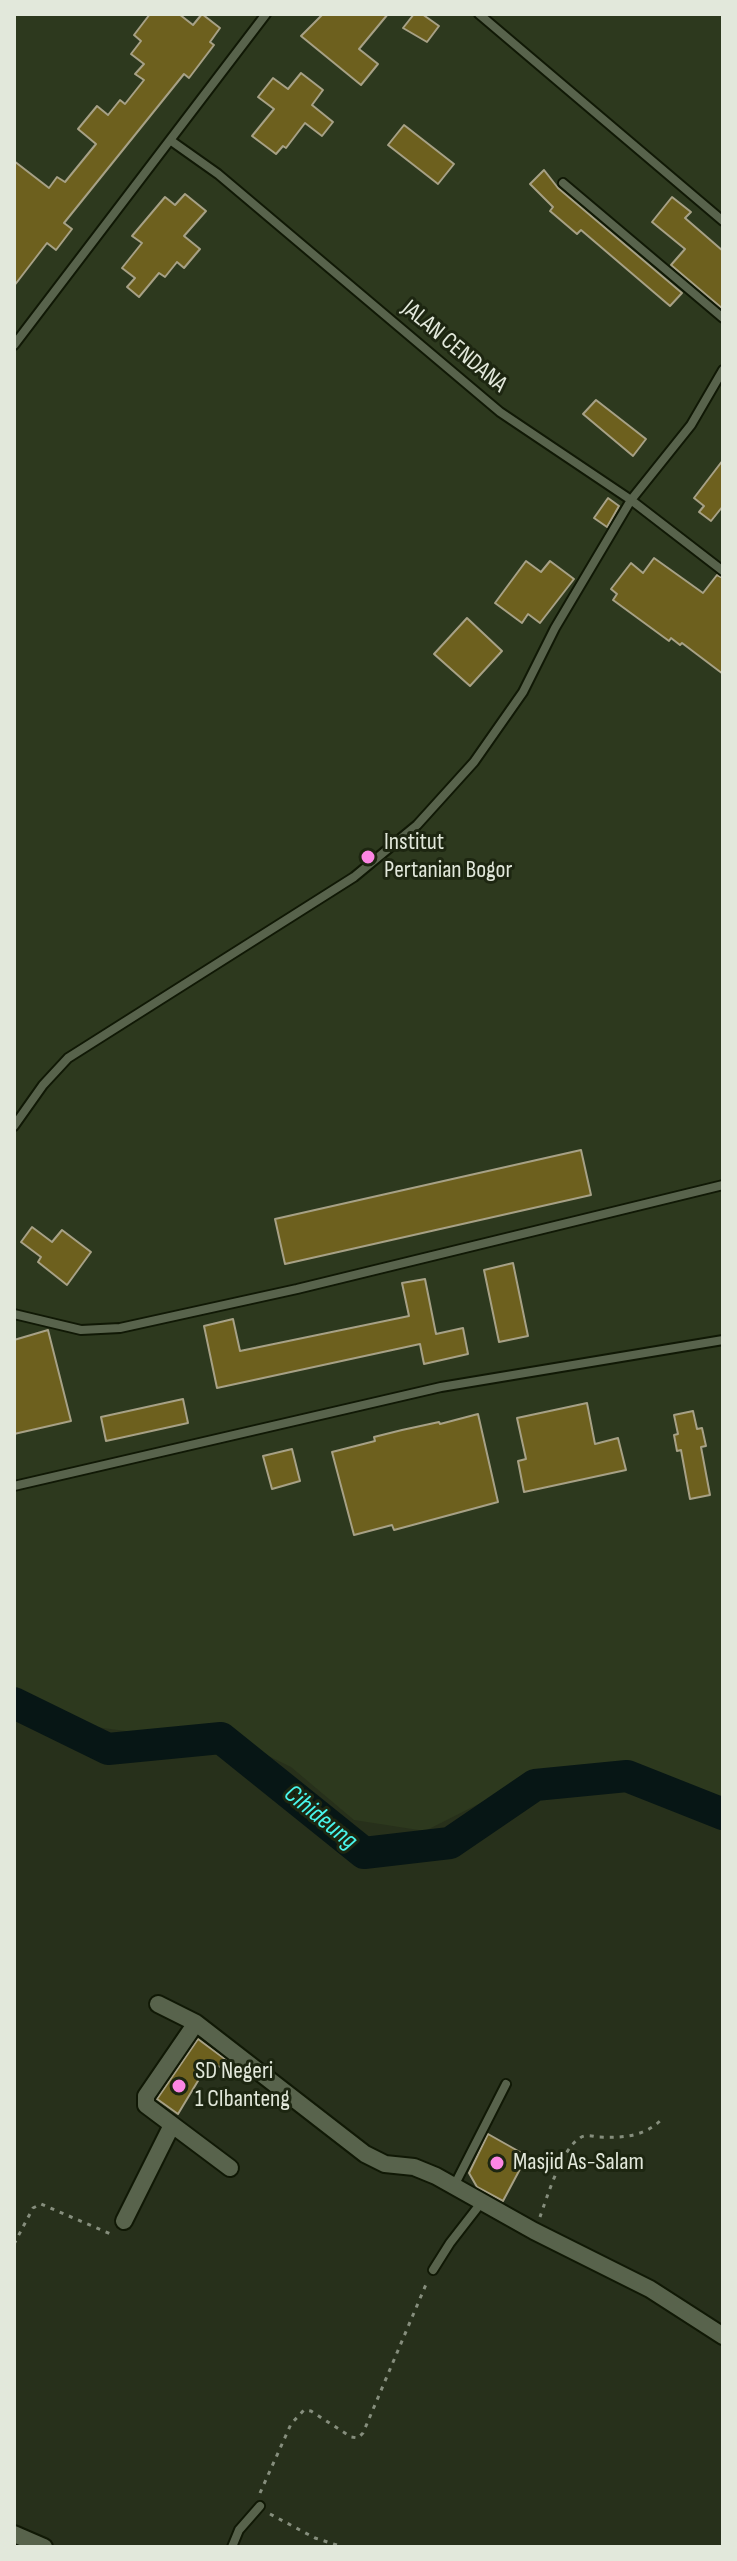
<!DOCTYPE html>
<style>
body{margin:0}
#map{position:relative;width:737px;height:2561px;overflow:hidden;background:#27301b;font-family:"Sofia Sans Condensed",sans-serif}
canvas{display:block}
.frame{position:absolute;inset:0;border:16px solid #e2e8db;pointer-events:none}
</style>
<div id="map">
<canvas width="737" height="2561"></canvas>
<div class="frame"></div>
</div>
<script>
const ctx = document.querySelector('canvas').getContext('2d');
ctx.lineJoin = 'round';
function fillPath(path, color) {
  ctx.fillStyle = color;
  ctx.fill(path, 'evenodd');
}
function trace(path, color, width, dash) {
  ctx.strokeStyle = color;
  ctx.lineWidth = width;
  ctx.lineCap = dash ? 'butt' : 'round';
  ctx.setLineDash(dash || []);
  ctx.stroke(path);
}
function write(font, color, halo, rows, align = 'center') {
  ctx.font = font + ' "Sofia Sans Condensed",sans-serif';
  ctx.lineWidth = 6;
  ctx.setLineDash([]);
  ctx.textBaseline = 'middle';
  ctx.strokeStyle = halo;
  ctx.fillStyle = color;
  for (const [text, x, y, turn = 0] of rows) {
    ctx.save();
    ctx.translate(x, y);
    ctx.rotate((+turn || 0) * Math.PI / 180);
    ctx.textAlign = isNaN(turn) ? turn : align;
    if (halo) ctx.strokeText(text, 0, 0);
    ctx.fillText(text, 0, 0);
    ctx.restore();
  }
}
fillPath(new Path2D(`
 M 14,14 L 723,14 L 723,1800 L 605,1782 L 522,1782 L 425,1831 L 354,1820 L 291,1767 L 230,1737 L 156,1735 L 88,1726 L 14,1700 Z`), '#2d391e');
trace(new Path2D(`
 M 14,1703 L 108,1749 L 221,1738 L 364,1853 L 450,1843 L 535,1785 L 627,1776 L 723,1814`), '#071615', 32);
const building = new Path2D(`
 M 150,14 L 179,14 L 193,25 L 202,14 L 220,28 L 210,42 L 214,45 L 189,78 L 184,74 L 64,223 L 72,229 L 56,250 L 47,243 L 14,286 L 14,161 L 49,188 L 57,177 L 65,182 L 96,144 L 78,129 L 97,106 L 108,115 L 120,100 L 125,104 L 144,80 L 135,74 L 144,64 L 131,54 L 141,41 L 134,35 Z
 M 323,14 L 388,14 L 359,49 L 378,64 L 361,85 L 301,36 Z
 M 414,14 L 422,14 L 439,26 L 427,42 L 403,28 Z
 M 301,73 L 323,90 L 312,105 L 333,122 L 322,136 L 305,123 L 286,148 L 283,146 L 276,154 L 252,136 L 274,109 L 258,97 L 273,78 L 288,89 Z
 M 404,125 L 454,164 L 438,184 L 388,145 Z
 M 544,170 L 558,188 L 682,293 L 670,306 L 581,230 L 577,234 L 550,211 L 553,207 L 530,184 Z
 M 185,194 L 206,211 L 184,236 L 200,249 L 184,268 L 177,262 L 165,277 L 159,273 L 139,297 L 127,287 L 135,278 L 122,268 L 142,243 L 132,236 L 165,197 L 175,205 Z
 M 672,197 L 691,212 L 685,218 L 723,251 L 723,309 L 671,265 L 685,249 L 652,222 Z
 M 596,400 L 646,439 L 633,456 L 583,414 Z
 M 723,460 L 723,506 L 711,521 L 699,512 L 704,506 L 694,498 Z
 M 608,498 L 619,506 L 607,527 L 594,518 Z
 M 654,558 L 703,593 L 717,575 L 723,578 L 723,674 L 682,643 L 680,645 L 671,638 L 669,641 L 613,600 L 617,594 L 611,589 L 631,563 L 643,573 Z
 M 526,561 L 541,572 L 550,561 L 574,579 L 540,623 L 528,614 L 522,623 L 495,603 Z
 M 467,618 L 502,651 L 470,686 L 434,654 Z
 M 581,1150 L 591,1195 L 285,1264 L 275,1219 Z
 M 32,1227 L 52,1242 L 62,1230 L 91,1252 L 67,1285 L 38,1262 L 41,1257 L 21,1242 Z
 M 513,1263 L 528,1336 L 499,1342 L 484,1270 Z
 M 425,1279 L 436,1334 L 463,1328 L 468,1354 L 424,1364 L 420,1344 L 217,1388 L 204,1326 L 233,1319 L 240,1351 L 409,1316 L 402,1283 Z
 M 48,1330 L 71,1421 L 14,1434 L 14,1340 Z
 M 183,1399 L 188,1423 L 106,1441 L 101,1417 Z
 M 587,1403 L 595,1444 L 618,1438 L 626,1470 L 524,1492 L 518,1461 L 526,1459 L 517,1418 Z
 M 693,1411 L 697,1429 L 702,1428 L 706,1446 L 701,1447 L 710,1495 L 690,1499 L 681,1450 L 677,1451 L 674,1435 L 678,1434 L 674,1415 Z
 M 478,1414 L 498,1502 L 394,1530 L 392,1525 L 354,1535 L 332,1452 L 375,1441 L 374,1437 L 402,1430 L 439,1422 L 440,1424 Z
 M 292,1449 L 300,1481 L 272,1489 L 263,1456 Z
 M 198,2039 L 233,2065 L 228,2072 L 210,2061 L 178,2114 L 157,2099 Z
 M 488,2134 L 527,2156 L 503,2201 L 477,2187 L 469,2173 Z`);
fillPath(building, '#6d601e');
trace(building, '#a7a186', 2);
const service = new Path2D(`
 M 479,14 L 723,221
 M 170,140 L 218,174 L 500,412 L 631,500 L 723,571
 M 563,183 L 723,318
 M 14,345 L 266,14
 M 14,1126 L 43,1085 L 68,1058 L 354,877 L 417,825 L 474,762 L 523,692 L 555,628 L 631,500 L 691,425 L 723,370
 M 14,1314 L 81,1330 L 120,1328 L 297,1289 L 723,1185
 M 14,1486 L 441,1387 L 723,1340
 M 454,2186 L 506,2084
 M 433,2270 L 450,2243 L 481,2203
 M 232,2547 L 239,2530 L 260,2506`);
const minor = new Path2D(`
 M 158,2004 L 196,2023 L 365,2154 L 385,2164 L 414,2167 L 436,2176 L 534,2231 L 650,2289 L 723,2336
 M 196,2023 L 146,2096 L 146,2105 L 230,2168
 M 124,2221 L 171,2127
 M 14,2534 L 44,2547`);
trace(service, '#101805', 12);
trace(minor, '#101805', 20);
trace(new Path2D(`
 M 540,2217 C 547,2197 562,2148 580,2138 C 585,2134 592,2136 598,2137 C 623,2138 645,2137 663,2118
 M 14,2244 L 33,2208 L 41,2204 L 113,2235
 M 260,2493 L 291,2424 L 304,2410 L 311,2411 L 351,2437 L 358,2438 L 363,2433 L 427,2282
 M 270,2514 L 315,2538 L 343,2547`), '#868e7d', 3, [4, 6]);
trace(service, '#58634c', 8);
trace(minor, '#58634c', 16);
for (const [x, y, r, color] of [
 [368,857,8,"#fc86e4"],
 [179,2086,8,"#fc86e4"],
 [497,2163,8,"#fc86e4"]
]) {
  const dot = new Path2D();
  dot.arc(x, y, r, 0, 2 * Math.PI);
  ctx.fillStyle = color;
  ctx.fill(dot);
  trace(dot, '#1d2611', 3);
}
write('24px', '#e2e8db', '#1d2611', [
 ["JALAN CENDANA",454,347,40]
]);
write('24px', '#e2e8db', '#1d2611', [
 ["Institut",384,843],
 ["Pertanian Bogor",384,871],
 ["SD Negeri",195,2072],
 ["1 CIbanteng",195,2100],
 ["Masjid As-Salam",513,2163]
], 'left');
write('italic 26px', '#48f5eb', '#1d2611', [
 ["Cihideung",320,1818,39]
]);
</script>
